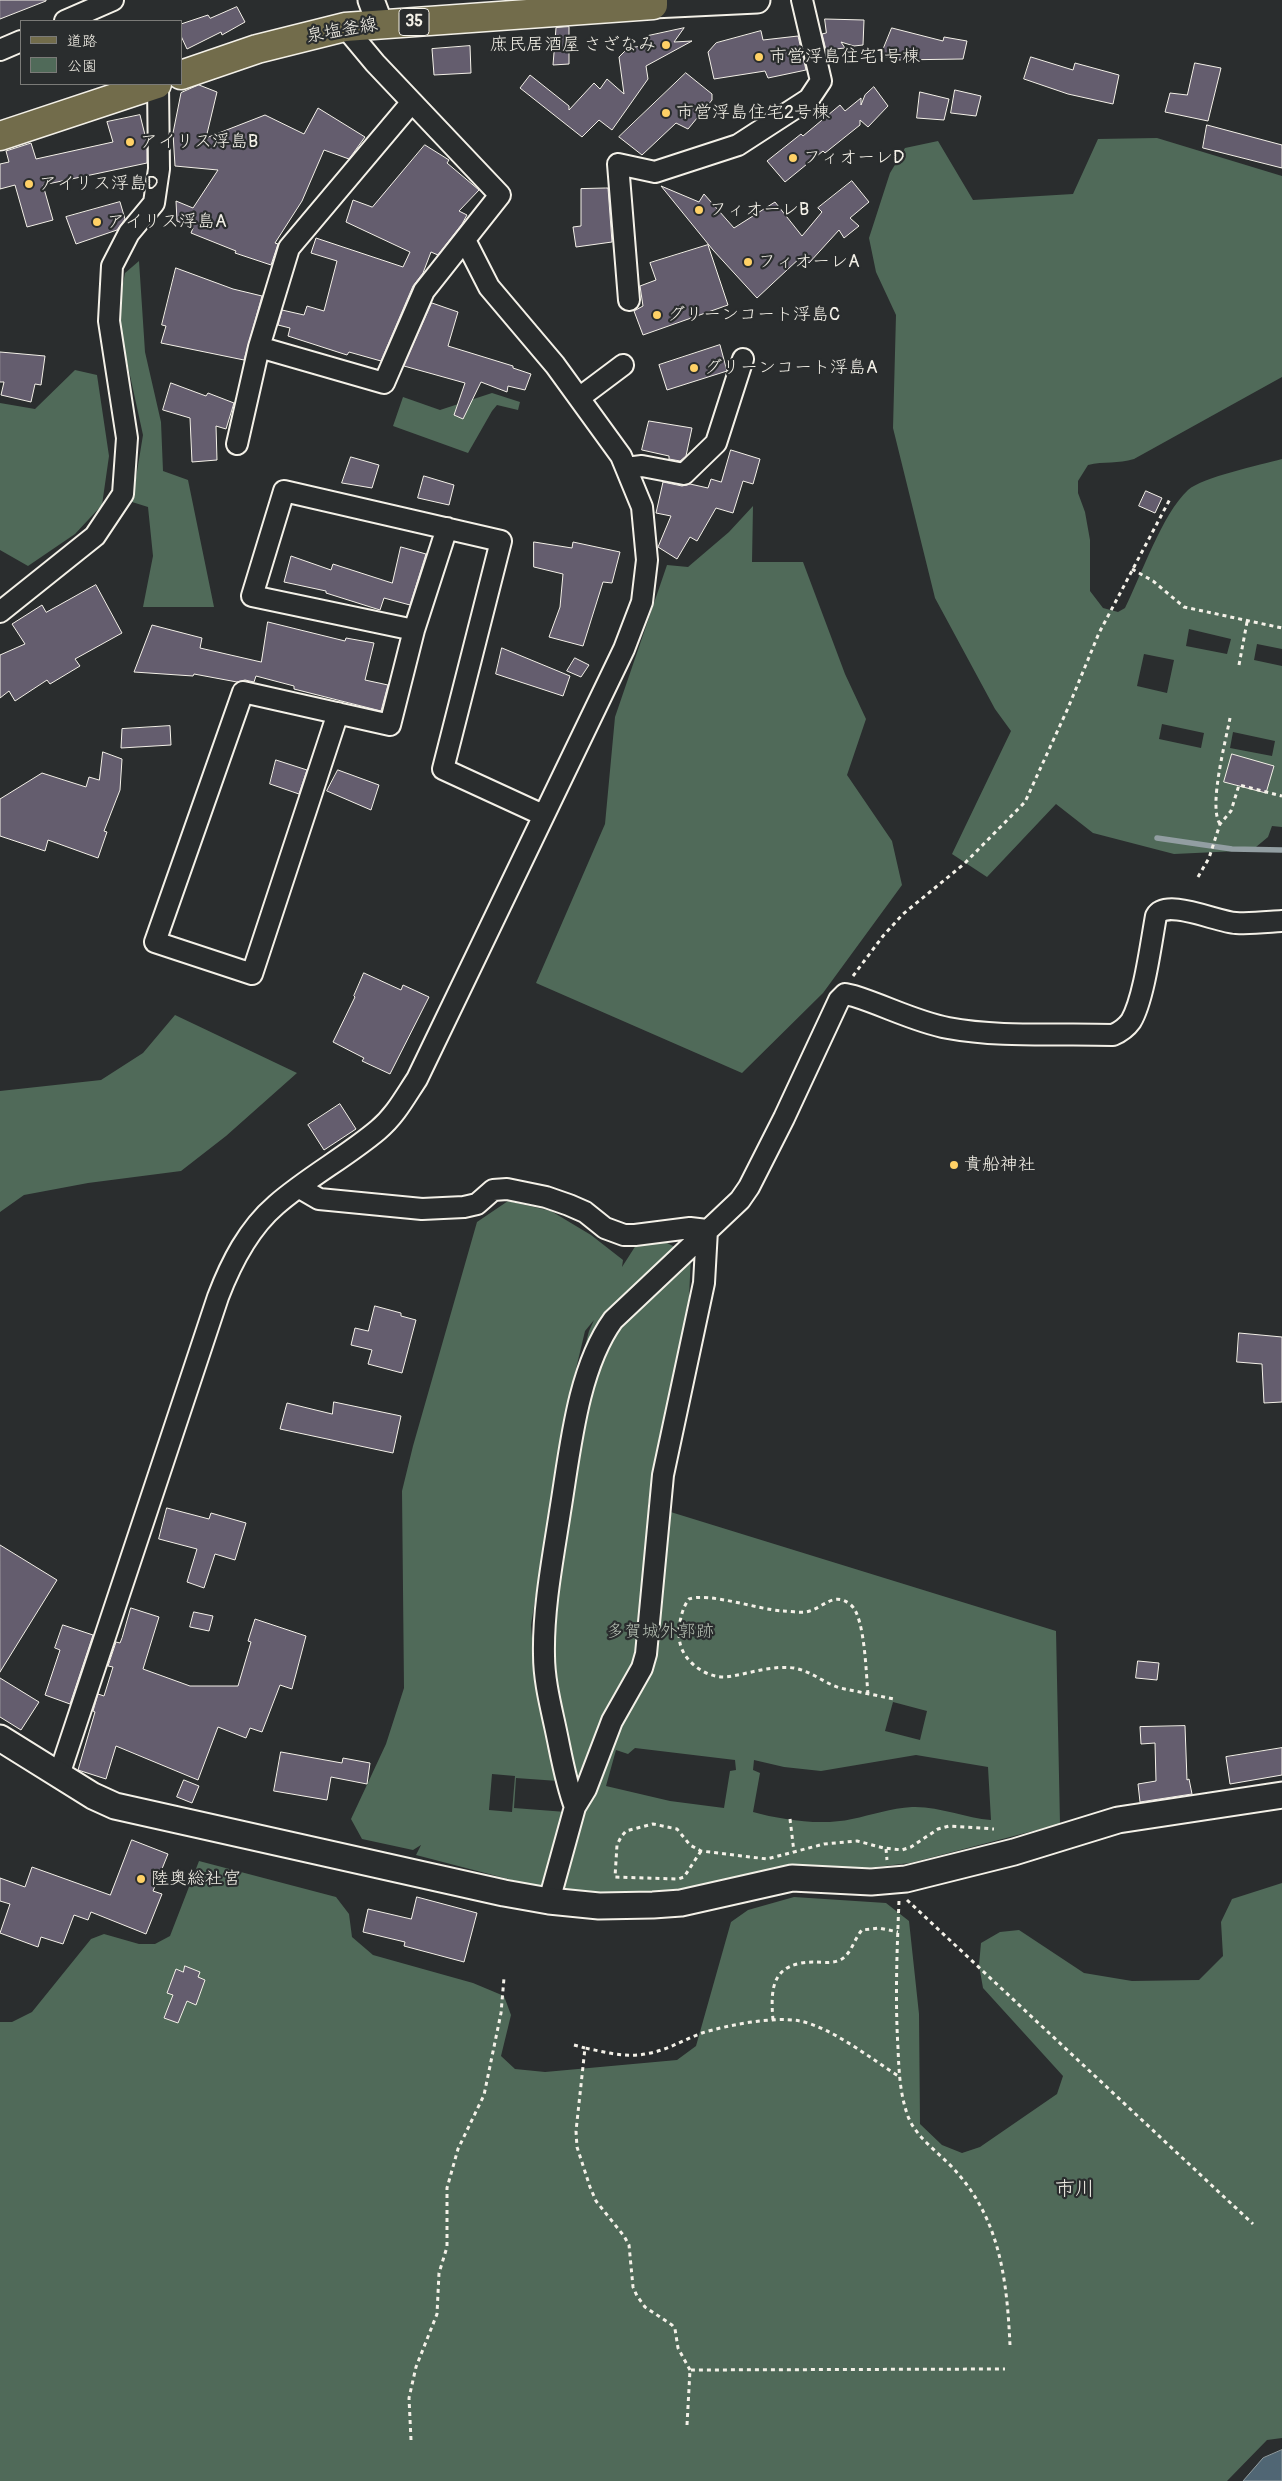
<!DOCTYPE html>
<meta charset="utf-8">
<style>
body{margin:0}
#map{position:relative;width:1282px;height:2481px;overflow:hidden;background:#2a2d2e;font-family:Pangolin,"Klee One",sans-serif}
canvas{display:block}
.legend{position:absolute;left:20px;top:20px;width:162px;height:65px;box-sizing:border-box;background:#2a2d2e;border:1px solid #7b7b78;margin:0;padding:6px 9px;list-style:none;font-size:15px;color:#f4f1e8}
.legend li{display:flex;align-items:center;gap:10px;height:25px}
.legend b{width:25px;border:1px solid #7b7b78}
</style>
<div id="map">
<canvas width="1282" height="2481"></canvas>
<ul class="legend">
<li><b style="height:6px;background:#726c4b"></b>道路</li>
<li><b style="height:14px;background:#506a59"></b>公園</li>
</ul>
</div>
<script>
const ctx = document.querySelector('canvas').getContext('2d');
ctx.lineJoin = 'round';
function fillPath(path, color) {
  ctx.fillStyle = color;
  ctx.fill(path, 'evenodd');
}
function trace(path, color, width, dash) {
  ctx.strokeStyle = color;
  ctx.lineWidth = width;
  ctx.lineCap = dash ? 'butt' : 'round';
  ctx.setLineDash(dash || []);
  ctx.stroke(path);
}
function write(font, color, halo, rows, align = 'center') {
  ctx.font = font + ' Pangolin,"Klee One",sans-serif';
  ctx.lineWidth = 4.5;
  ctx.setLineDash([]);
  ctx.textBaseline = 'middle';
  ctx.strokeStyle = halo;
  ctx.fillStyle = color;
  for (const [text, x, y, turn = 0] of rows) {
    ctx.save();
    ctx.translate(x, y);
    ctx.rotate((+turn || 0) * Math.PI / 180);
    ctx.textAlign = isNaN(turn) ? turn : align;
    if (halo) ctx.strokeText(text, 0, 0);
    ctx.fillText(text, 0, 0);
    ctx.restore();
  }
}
fillPath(new Path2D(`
 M 1157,138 L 1282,176 L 1282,377 L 1134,459 C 1118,464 1104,461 1088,465 L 1078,481 L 1078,493 L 1085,512 L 1090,540 L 1090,591 L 1103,608 L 1118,612 L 1125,608 C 1141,576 1162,514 1188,490 C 1203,477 1260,465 1282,459 L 1282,649 L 1257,644 L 1254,660 L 1282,666 L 1282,827 L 1272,826 L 1268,837 L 1256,847 L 1238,851 L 1174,854 L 1093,833 L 1056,804 L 987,877 L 952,854 L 1011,731 L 995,709 L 935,598 L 893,428 L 896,315 L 876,272 L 869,238 L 890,173 L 905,148 L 938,141 L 973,200 L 1073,194 L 1098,139 ZM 1189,629 L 1231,639 L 1227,654 L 1186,646 ZM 1144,654 L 1174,660 L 1167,693 L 1137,686 ZM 1162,724 L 1204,733 L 1201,748 L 1159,739 ZM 1233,732 L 1275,741 L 1272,756 L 1230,748 Z
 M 139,261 L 145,352 L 161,422 L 163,471 L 188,480 L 214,607 L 143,607 L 153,556 L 148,507 L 132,502 L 143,435 L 117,316 L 125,273 Z
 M 75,370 L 97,375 L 109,456 L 102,505 L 75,534 L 28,566 L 0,550 L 0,403 L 35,409 Z
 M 492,393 L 520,402 L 518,410 L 497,405 L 492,411 L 468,453 L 393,426 L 403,397 L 440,410 Z
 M 753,506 L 752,562 L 803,562 L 845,674 L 866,719 L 847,775 L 892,841 L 902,885 L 823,993 L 742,1073 L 536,983 L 605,824 L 615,717 L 667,565 L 688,567 L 729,532 Z
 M 175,1015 L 297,1073 L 226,1136 L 181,1171 L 88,1183 L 24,1195 L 0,1212 L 0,1091 L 101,1080 L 143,1053 Z
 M 508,1201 L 551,1211 L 591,1235 L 623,1260 L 622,1267 L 638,1242 L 665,1242 L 691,1255 L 689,1298 L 648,1505 L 1056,1631 L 1060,1824 L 910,1863 L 867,1868 L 793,1865 L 696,1888 L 653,1894 L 558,1892 L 416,1855 L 421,1845 L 413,1850 L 362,1839 L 351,1819 L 386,1744 L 404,1688 L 402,1491 L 413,1446 L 477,1222 ZM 594,1320 L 589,1331 L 564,1428 L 537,1630 L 532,1638 L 531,1625 L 565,1415 L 585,1331 ZM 893,1702 L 927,1711 L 920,1740 L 885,1731 ZM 635,1748 L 735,1760 L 736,1770 L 730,1771 L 724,1808 L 670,1801 L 606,1786 L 616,1750 L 628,1754 ZM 916,1755 L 988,1767 L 991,1820 C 965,1818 939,1806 912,1807 C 891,1808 872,1815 852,1819 C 822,1826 782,1820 753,1812 L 760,1773 L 753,1770 L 754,1760 L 784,1767 L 821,1771 ZM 492,1774 L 515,1776 L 512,1812 L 489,1810 ZM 516,1778 L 558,1781 L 566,1812 L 514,1808 Z
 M 199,1861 L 336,1897 L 349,1914 L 352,1937 L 373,1955 L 473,1983 L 504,1996 L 511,2015 L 501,2056 L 515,2069 L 545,2072 L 677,2060 L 696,2046 L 731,1922 L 748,1910 L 794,1897 L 886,1903 L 909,1921 L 919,2014 L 920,2124 L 942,2145 L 962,2153 L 980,2147 L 1057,2094 L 1063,2076 L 983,1988 L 979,1965 L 981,1943 L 1000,1932 L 1019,1930 L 1084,1973 L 1132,1981 L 1199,1980 L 1223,1956 L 1221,1922 L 1232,1899 L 1282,1883 L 1282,2438 L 1267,2440 L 1227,2481 L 0,2481 L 0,2022 L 12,2022 L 32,2012 L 91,1939 L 104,1934 L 139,1944 L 155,1944 L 170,1936 Z`), '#506a59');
const water = new Path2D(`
 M 1282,2450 L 1282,2481 L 1243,2481 L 1263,2458 Z`);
fillPath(water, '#506674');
trace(water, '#929ea2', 1);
trace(new Path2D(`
 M 1157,838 L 1232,849 L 1282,850`), '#929ea2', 5.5);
const building = new Path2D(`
 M 0,0 L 46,0 L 46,1 L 0,19 Z
 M 237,7 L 245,22 L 222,35 L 221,32 L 187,49 L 181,36 L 181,24 L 208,15 L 210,18 Z
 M 825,19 L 864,20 L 863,45 L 854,46 L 841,42 L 845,48 L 826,50 L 822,34 L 826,33 Z
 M 569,27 L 569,64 L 553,65 L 556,28 Z
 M 684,28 L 674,42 L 692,41 L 646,66 L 648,79 L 612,130 L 599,120 L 582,137 L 520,88 L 530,75 L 569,106 L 569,110 L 594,83 L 600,89 L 607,79 L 624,94 L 619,57 L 628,48 L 650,45 L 648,36 Z
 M 892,28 L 943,41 L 944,37 L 967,41 L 963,59 L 895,60 L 881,55 Z
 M 761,31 L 763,40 L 798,36 L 806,70 L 768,78 L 765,71 L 714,79 L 708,52 L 716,43 Z
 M 470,46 L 471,73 L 434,75 L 432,49 Z
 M 1031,57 L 1073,70 L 1075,63 L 1119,75 L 1113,104 L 1068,94 L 1024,79 Z
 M 1195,63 L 1221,68 L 1208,121 L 1165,112 L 1170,93 L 1187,95 Z
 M 686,73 L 712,94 L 712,100 L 688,129 L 676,123 L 642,155 L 619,137 Z
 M 199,85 L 217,92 L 206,138 L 265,115 L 304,134 L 318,108 L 365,137 L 349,159 L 324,150 L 302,201 L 275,243 L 278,244 L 271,265 L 235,253 L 236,251 L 191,233 L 193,228 L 177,221 L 176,201 L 193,208 L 218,170 L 175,166 L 173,133 L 181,93 Z
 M 874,87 L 888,106 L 868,127 L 860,120 L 860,125 L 825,153 L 823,151 L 785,182 L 767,161 L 801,134 L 803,136 L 840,105 L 845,111 L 861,98 L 861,105 L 865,95 Z
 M 955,90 L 981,96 L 976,116 L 951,113 Z
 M 920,92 L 949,99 L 944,120 L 917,118 Z
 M 140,115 L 147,143 L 147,163 L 43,185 L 53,220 L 27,227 L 15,185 L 0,189 L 0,164 L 9,162 L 6,151 L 31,143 L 36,159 L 113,142 L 107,122 Z
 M 1207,125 L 1282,145 L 1282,168 L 1203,148 Z
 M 425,145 L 449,160 L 447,163 L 479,190 L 459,211 L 467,215 L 462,224 L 438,255 L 431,252 L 423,273 L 413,286 L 381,361 L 349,352 L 347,355 L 288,336 L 290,328 L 278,325 L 282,310 L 304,315 L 307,306 L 324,311 L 337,261 L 311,253 L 316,238 L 403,267 L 410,252 L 346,222 L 353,200 L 372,207 Z
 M 852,181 L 869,202 L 850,218 L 859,226 L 844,238 L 839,230 L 809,263 L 802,256 L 757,298 L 713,250 L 661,186 L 699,202 L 704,194 L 734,228 L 775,202 L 802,236 L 822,212 L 818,208 Z
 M 606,188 L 608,188 L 612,242 L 576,247 L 573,227 L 581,226 L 581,189 Z
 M 120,202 L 125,219 L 117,230 L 76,244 L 66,217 Z
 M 708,245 L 728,305 L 643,335 L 634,311 L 643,306 L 640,286 L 656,280 L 650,263 Z
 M 176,268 L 233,289 L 262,296 L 244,360 L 161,343 L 166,326 L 162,325 Z
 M 432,303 L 458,312 L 448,346 L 513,366 L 513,368 L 531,374 L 525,390 L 508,386 L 507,392 L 481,382 L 463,419 L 454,415 L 465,383 L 404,366 Z
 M 720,345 L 727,371 L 667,390 L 659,365 Z
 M 0,352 L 45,356 L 41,385 L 35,384 L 31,402 L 1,395 L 4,382 L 0,382 Z
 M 171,383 L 206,396 L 208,393 L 234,403 L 226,429 L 216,426 L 217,460 L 192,462 L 190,418 L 163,410 Z
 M 649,421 L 692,428 L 686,456 L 680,461 L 669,459 L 669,456 L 642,450 Z
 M 731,450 L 760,459 L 753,484 L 743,481 L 733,513 L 716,508 L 697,541 L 690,537 L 677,559 L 658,547 L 671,516 L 656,513 L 663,482 L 682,486 L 690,484 L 708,488 L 711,479 L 721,482 Z
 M 351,457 L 379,465 L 372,488 L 342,483 Z
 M 424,476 L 454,485 L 449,505 L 418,498 Z
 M 1146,491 L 1162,498 L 1155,513 L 1139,506 Z
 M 534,542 L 572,548 L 573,542 L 620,552 L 612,583 L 603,582 L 583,646 L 549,637 L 560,607 L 563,574 L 534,567 Z
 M 401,547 L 426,554 L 410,605 L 384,598 L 380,610 L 326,593 L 326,591 L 284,582 L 291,556 L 331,570 L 333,564 L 392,583 Z
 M 96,585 L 122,633 L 75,659 L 80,666 L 50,684 L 47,680 L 15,701 L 9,691 L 0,698 L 0,655 L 25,644 L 12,624 L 42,605 L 46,612 Z
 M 268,622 L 345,641 L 346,638 L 374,643 L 365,680 L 388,685 L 381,711 L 294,689 L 294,686 L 256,676 L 254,682 L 245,680 L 237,682 L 194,674 L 193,676 L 134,672 L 152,625 L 202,638 L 200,648 L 261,662 Z
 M 502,648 L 570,676 L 563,696 L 496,674 Z
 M 575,658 L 589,665 L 581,677 L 567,671 Z
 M 170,726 L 171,745 L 121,748 L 122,729 Z
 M 103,752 L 122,759 L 120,790 L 104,831 L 107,832 L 98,858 L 48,840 L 45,851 L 0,836 L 0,799 L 42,773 L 86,787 L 89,777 L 99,780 Z
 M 1232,754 L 1274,766 L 1266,793 L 1224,782 Z
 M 276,760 L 307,770 L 299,794 L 270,784 Z
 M 338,770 L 379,785 L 371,810 L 327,791 Z
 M 364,973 L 401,990 L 403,985 L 429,997 L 390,1074 L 362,1061 L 364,1058 L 333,1042 L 355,997 L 354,996 Z
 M 340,1104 L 356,1129 L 324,1150 L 308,1125 Z
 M 375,1306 L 401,1313 L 401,1316 L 416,1320 L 402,1373 L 368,1364 L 372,1350 L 351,1345 L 355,1328 L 368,1331 Z
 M 1239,1333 L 1282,1337 L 1282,1402 L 1264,1403 L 1262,1364 L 1237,1362 Z
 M 334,1402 L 401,1416 L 393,1453 L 280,1429 L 287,1403 L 332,1414 Z
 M 167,1508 L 209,1519 L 211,1513 L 246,1523 L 235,1560 L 215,1554 L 204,1588 L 187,1582 L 197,1549 L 159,1539 Z
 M 0,1545 L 57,1580 L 0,1672 Z
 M 131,1608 L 159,1617 L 143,1669 L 190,1686 L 238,1686 L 251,1642 L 248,1641 L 255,1619 L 306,1636 L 292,1689 L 280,1685 L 262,1732 L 250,1728 L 246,1738 L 218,1727 L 198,1780 L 116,1746 L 106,1779 L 78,1770 L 95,1712 L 93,1711 L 98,1694 L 104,1696 L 113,1667 L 108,1666 L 116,1642 L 120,1643 L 122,1638 Z
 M 194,1612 L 213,1616 L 209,1631 L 190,1627 Z
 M 63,1625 L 93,1635 L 70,1704 L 45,1695 L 60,1650 L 55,1648 Z
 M 1138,1661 L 1159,1663 L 1157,1680 L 1136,1678 Z
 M 0,1678 L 39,1702 L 21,1730 L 0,1717 Z
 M 1185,1726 L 1187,1780 L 1189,1779 L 1192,1794 L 1140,1802 L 1138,1784 L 1156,1781 L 1155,1743 L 1141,1744 L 1140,1727 Z
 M 1282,1748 L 1282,1775 L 1230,1784 L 1226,1757 Z
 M 281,1752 L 342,1763 L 343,1758 L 370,1763 L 367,1784 L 331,1777 L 327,1800 L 274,1791 Z
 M 184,1780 L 199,1786 L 192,1803 L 177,1797 Z
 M 132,1840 L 168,1854 L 153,1891 L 162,1894 L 146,1934 L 91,1912 L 88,1920 L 74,1915 L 63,1944 L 41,1937 L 38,1947 L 0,1933 L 10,1904 L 0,1901 L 0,1878 L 25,1887 L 32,1867 L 110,1895 Z
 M 417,1897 L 477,1913 L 464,1962 L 404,1946 L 405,1942 L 363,1932 L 368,1909 L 411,1919 Z
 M 185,1966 L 200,1972 L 198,1977 L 205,1980 L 196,2005 L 187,2001 L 178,2023 L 164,2018 L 173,1995 L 167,1993 L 176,1969 L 183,1972 Z`);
fillPath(building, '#645d6e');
trace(building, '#f4f1e8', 1);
const minor = new Path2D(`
 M 65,21 L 113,0
 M 0,50 L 21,41
 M 629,300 L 618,164 L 655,172 L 738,145 L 809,99 L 821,81 L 802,0
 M 259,347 L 384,383 L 424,291 L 500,195 L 375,63 L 345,27
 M 579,398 L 623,365
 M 237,444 L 259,347 L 289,248 L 412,102
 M 626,468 L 642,466 L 684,474 L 716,443 L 743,359
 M 0,612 L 95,536 L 123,494 L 127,438 L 109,321 L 112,266 L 129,233 L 154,203 L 159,169 L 158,84
 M 414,630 L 252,596 L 284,491 L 501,541 L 443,769 L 543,815
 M 338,713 L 252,974 L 155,942 L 243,692 L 390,725 L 414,630 L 447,528
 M 300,1188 L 319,1199 L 422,1209 L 464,1207 L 477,1204 L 493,1190 L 507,1189 L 546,1197 L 569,1205 L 585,1212 L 605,1228 L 624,1235 L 635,1235 L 690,1228 L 707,1230
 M 59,1775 L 218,1297 C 231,1263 248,1229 276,1205 C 308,1177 346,1157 378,1130 C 395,1116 405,1097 417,1079 L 624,649 L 642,602 L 647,560 L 642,507 L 621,456 L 555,365 L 489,287 L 465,240
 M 575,1807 C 565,1781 561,1753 555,1726 C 550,1703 544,1679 544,1655 C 543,1608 553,1558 560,1512 C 570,1452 577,1370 613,1320 L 740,1200 L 749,1187 L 784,1118 L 839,1000 L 845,994 L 854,996 C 886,1006 916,1022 948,1028 C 1001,1038 1059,1033 1113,1035 C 1120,1032 1126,1028 1131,1021 C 1144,999 1151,943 1156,916 C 1166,898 1217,922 1236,923 C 1251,924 1267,922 1282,921
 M 549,1901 L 575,1807 L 586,1789 L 612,1721 L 642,1668 L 646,1654 L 663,1475 L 704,1283 L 707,1230`);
const tertiary = new Path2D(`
 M 371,0 L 380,24
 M 653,5 L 757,0
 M 0,1738 L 93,1796 L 115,1806 L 504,1893 L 549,1901 L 599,1906 L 653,1905 L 681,1903 L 792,1878 L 871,1882 L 906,1879 L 1014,1852 L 1118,1820 L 1282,1795`);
const primary = new Path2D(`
 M 181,75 L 257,49 L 345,27 L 653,5 L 653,0
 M 0,136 L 157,84`);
trace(minor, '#f4f1e8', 24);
trace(tertiary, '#f4f1e8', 29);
trace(primary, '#f4f1e8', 31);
trace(new Path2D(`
 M 1132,569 L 1153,581 L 1184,607 L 1282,628
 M 1239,665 L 1247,622
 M 1220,824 C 1208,807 1226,740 1230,718
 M 1198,877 L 1209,858 L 1220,824 L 1231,811 L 1239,785 L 1282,796
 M 853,976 L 883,936 L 903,914 L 964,864 L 1025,802 L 1068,708 L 1099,633 L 1170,499
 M 868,1694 C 866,1674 865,1617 851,1605 C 833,1590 823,1609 806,1612 C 799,1613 790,1611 783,1611 C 760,1610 709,1592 689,1599 C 681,1609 677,1630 680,1643 C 684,1662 706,1678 726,1677 C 749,1674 770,1665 794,1668 C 811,1671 824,1683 840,1688 L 894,1699
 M 790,1819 L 794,1852
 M 886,1849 L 887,1860
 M 701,1851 L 684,1877 L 678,1879 L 615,1877 L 617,1845 L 621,1837 L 626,1831 L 653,1824 L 677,1829 L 690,1845 L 701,1851 L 767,1859 L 824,1844 L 857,1841 L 884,1848 L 902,1850 L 911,1847 L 938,1829 L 949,1826 L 994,1829
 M 907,1900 L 1253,2224
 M 899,1901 C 897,1950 895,1999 898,2048 C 899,2073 900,2096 909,2119 C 919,2141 944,2156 959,2175 C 1001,2224 1007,2283 1010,2345
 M 773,2020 C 770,1986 773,1963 813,1962 C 821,1962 831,1964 840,1960 C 851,1955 854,1939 862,1930 L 879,1928 L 898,1932
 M 574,2045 L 585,2048
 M 690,2370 L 678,2348 L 675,2329 L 672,2325 L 645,2307 L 637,2296 L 633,2287 L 629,2245 L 624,2236 L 596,2201 L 590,2187 L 577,2147 L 576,2131 L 585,2048 C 605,2052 625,2058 645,2054 C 666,2051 683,2040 702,2033 C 728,2025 773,2016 800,2021 C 833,2028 871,2059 900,2077
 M 687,2425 L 690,2370 L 1005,2369
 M 411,2440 L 409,2398 L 416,2367 L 437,2314 L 439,2273 L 447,2247 L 447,2188 L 458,2149 L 484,2095 L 501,2013 L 504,1978`), '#f4f1e8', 3, [4, 4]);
trace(minor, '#2a2d2e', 20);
trace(tertiary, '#2a2d2e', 25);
trace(primary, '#726c4b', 28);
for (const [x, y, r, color] of [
 [666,45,5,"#ffd166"],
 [759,57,5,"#ffd166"],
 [666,113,5,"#ffd166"],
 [130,142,5,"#ffd166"],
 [793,158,5,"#ffd166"],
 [29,184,5,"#ffd166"],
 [699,210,5,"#ffd166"],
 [97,222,5,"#ffd166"],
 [748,262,5,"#ffd166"],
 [657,315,5,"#ffd166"],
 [694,368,5,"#ffd166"],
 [954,1165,5,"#ffd166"],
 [141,1879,5,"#ffd166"]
]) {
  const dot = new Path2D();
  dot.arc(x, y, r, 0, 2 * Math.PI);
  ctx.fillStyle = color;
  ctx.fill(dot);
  trace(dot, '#2a2d2e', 2);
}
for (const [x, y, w] of [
 [414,22,30]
]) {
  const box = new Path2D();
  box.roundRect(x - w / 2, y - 13.5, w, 27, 4);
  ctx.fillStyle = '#2a2d2e';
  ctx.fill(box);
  trace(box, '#f4f1e8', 1);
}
write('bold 16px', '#f4f1e8', null, [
 ["35",414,22]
]);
write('18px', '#f4f1e8', '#2a2d2e', [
 ["泉塩釜線",342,31,-10]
]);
write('18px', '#f4f1e8', '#2a2d2e', [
 ["庶民居酒屋 さざなみ",656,45,"right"],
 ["市営浮島住宅1号棟",769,57],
 ["市営浮島住宅2号棟",676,113],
 ["アイリス浮島B",140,142],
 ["フィオーレD",803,158],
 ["アイリス浮島D",39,184],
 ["フィオーレB",709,210],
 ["アイリス浮島A",107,222],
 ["フィオーレA",758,262],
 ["グリーンコート浮島C",667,315],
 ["グリーンコート浮島A",704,368],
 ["貴船神社",964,1165],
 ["陸奥総社宮",151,1879]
], 'left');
write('18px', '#b2bbaf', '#2a2d2e', [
 ["多賀城外郭跡",660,1632]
]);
write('20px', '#f4f1e8', '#2a2d2e', [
 ["市川",1075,2190]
]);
</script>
